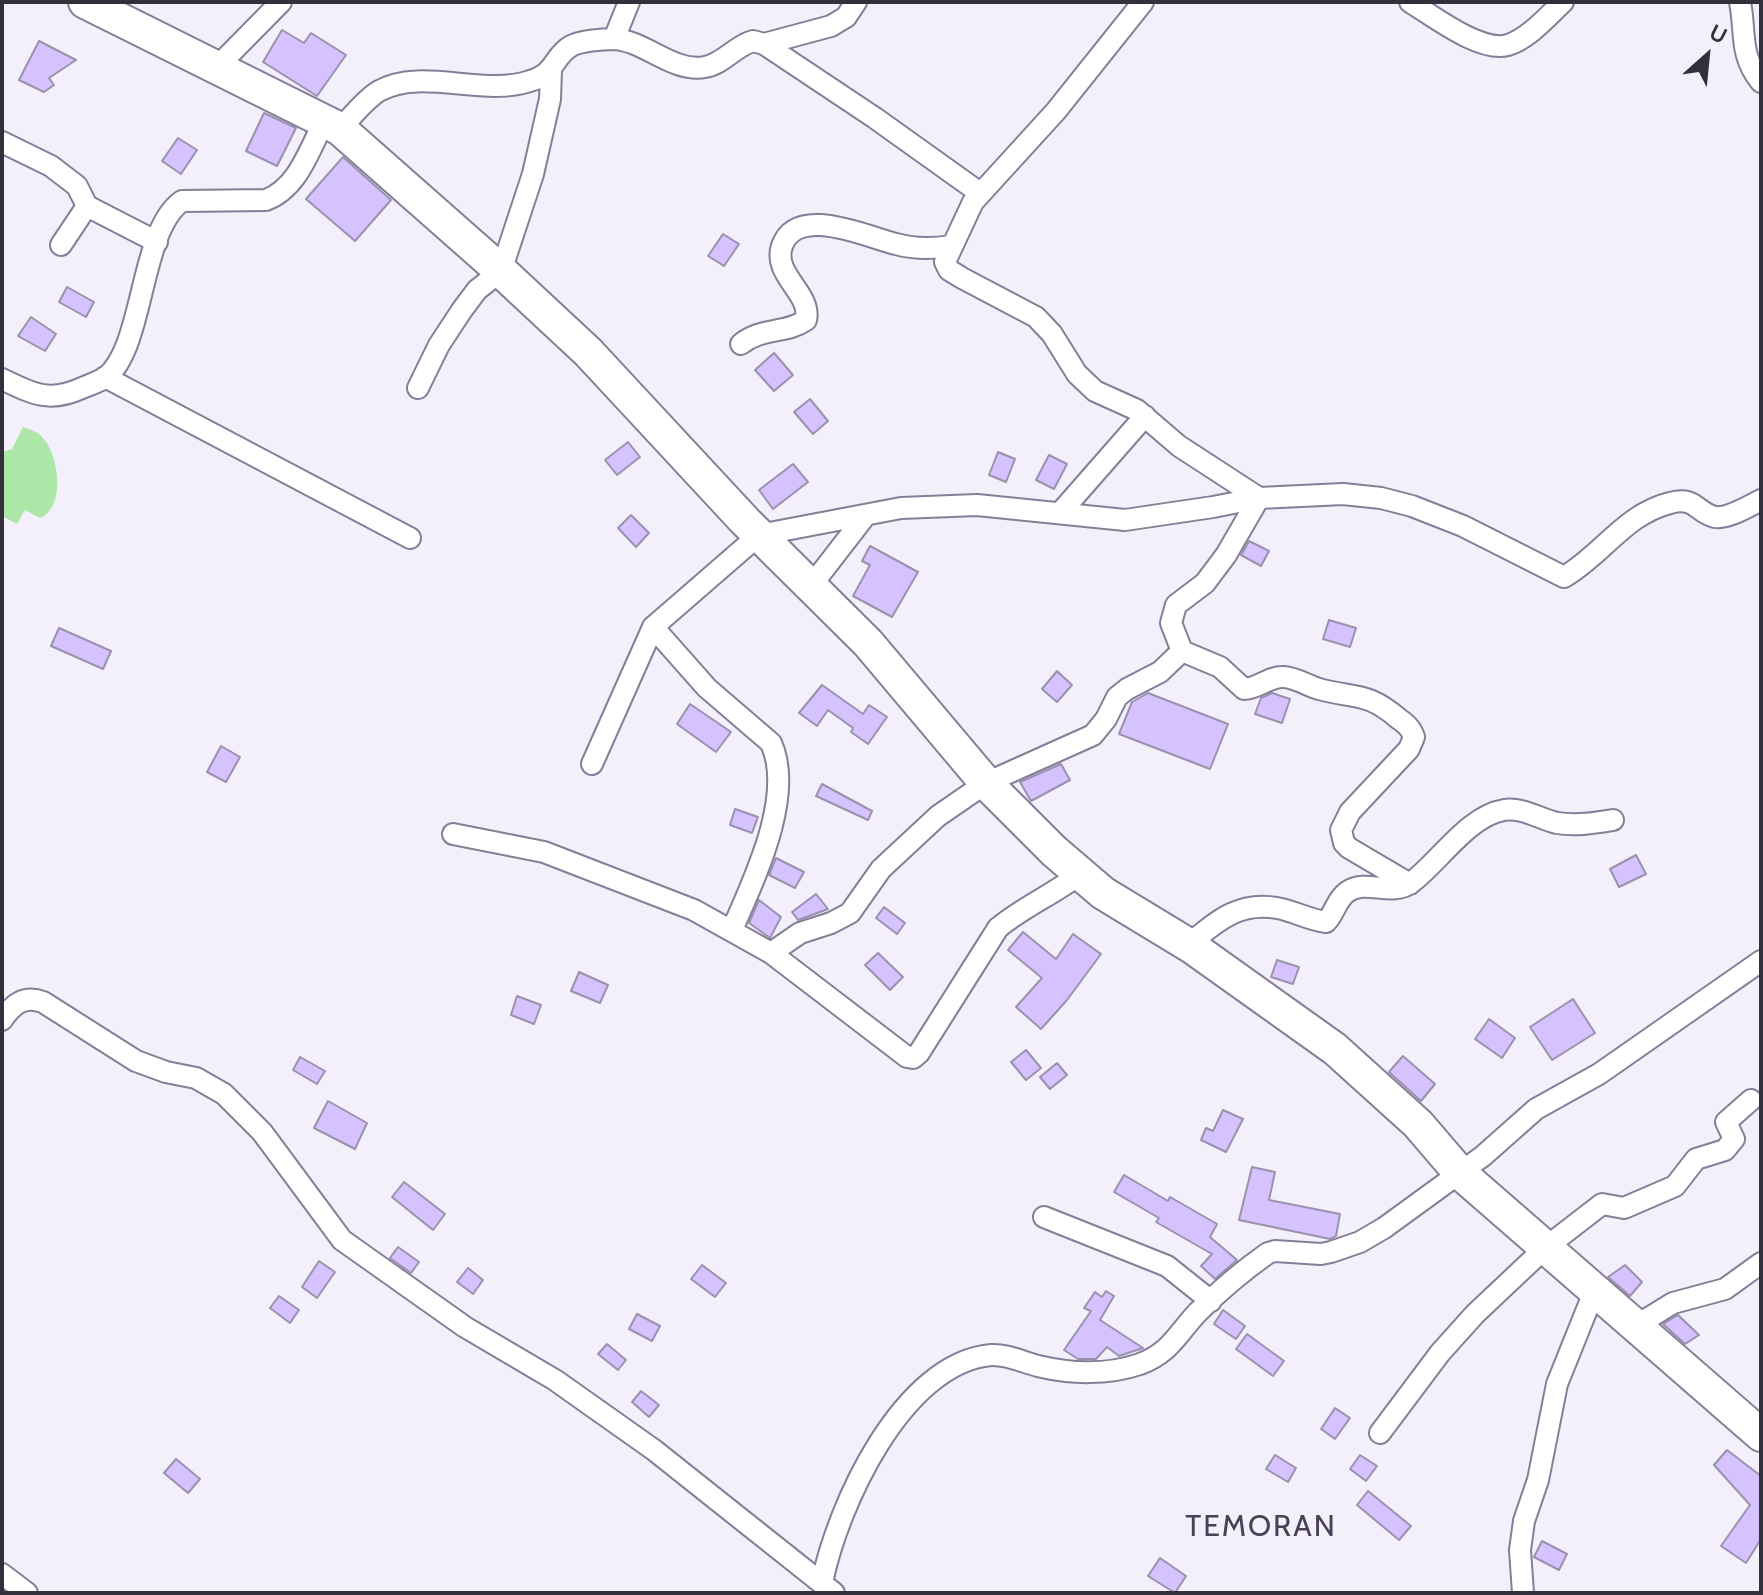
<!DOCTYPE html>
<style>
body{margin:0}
#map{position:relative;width:1763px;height:1595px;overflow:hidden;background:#f3f0fc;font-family:Cabin,sans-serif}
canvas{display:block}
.frame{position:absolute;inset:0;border:4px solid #33303b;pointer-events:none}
.north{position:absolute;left:1667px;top:16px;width:80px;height:80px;-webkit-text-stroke:6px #f3f0fc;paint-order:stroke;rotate:27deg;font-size:22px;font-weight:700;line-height:32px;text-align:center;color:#33303b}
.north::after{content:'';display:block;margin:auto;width:28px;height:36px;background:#33303b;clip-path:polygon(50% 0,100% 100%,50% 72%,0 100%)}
</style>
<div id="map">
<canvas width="1763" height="1595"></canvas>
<div class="frame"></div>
<div class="north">U</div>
</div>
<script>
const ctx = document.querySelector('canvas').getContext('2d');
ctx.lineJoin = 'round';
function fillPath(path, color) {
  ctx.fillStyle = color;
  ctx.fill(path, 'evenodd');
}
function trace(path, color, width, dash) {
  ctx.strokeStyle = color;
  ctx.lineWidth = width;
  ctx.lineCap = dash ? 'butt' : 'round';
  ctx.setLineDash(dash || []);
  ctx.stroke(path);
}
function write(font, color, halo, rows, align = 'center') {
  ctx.font = font + ' Cabin,sans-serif';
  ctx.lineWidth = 7;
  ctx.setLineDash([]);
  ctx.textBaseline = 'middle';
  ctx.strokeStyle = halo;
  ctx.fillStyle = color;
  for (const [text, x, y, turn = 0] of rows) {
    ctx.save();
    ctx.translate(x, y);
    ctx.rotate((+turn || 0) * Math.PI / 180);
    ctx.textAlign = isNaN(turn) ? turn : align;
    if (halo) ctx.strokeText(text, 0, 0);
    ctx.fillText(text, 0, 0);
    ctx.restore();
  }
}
fillPath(new Path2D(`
 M 23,427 C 28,429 36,431 40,435 C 59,451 67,507 40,518 L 25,510 L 17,524 L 2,516 L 2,452 L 12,449 Z`), '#ade7a8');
const building = new Path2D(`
 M 282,30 L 304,43 L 311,33 L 346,55 L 317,96 L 263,62 Z
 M 39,41 L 76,60 L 49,78 L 54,85 L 44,92 L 19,80 Z
 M 264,113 L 296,128 L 277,166 L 246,151 Z
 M 178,138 L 197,150 L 181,174 L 162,161 Z
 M 343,157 L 391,200 L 355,241 L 306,199 Z
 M 723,234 L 739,244 L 724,266 L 708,256 Z
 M 67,287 L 94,302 L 86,317 L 59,302 Z
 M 31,317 L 56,334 L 45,351 L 18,336 Z
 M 774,353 L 793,375 L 774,391 L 755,370 Z
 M 810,399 L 828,421 L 813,434 L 794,412 Z
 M 628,442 L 640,457 L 617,475 L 605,460 Z
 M 998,452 L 1015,459 L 1006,482 L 989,475 Z
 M 1049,455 L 1067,464 L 1054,489 L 1036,480 Z
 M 793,464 L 808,482 L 773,509 L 759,490 Z
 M 631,515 L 649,533 L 636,547 L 618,528 Z
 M 1249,541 L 1269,551 L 1261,566 L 1241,555 Z
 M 870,546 L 918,572 L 892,617 L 853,596 L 870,565 L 862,561 Z
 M 1329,620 L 1356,628 L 1350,647 L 1323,639 Z
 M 59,628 L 111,651 L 103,669 L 51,646 Z
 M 1057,671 L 1072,685 L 1057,702 L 1042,689 Z
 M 822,685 L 863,714 L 869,705 L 887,717 L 868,744 L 851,732 L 853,728 L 828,710 L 817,726 L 799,713 Z
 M 1148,693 L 1228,724 L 1210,769 L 1119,734 L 1132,702 Z
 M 1272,693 L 1290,699 L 1282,723 L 1255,714 L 1261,698 Z
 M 690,704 L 731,732 L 716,752 L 677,724 Z
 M 221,746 L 240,757 L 226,782 L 207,772 Z
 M 1061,764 L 1070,780 L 1031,801 L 1020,782 Z
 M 822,784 L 872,811 L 868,820 L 816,796 Z
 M 735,809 L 758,817 L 752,833 L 730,825 Z
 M 1636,855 L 1646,874 L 1619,887 L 1610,869 Z
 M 776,858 L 804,872 L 795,888 L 769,875 Z
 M 816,894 L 828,909 L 798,920 L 792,912 Z
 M 759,900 L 781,917 L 770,938 L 749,923 Z
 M 884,907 L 905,923 L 897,934 L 876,918 Z
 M 1023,932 L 1056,959 L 1073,934 L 1101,954 L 1067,1000 L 1041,1029 L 1016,1007 L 1042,978 L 1008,950 Z
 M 878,953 L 903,977 L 890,990 L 865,965 Z
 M 1277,960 L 1299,967 L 1293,984 L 1271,977 Z
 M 579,972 L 608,985 L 600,1003 L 571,991 Z
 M 517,996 L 541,1005 L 534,1024 L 511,1015 Z
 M 1573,999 L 1595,1033 L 1552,1060 L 1530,1027 Z
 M 1489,1019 L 1515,1038 L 1502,1058 L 1475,1039 Z
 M 1026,1050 L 1041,1068 L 1026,1080 L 1011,1062 Z
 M 1403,1056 L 1435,1084 L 1421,1101 L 1389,1072 Z
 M 300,1057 L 325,1071 L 317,1084 L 293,1070 Z
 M 1057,1063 L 1067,1075 L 1050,1089 L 1040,1077 Z
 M 328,1101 L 367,1123 L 355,1149 L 314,1128 Z
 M 1223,1110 L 1243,1119 L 1226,1152 L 1201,1140 L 1206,1128 L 1213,1131 Z
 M 1252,1167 L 1275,1172 L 1269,1200 L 1340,1214 L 1336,1236 L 1330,1239 L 1239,1220 Z
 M 1124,1175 L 1168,1201 L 1170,1197 L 1217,1224 L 1210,1237 L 1237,1260 L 1215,1279 L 1201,1266 L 1212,1254 L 1156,1222 L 1159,1218 L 1114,1192 Z
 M 404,1182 L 445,1214 L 433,1230 L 392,1197 Z
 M 398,1247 L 419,1262 L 411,1273 L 390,1258 Z
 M 319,1261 L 335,1272 L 317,1298 L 302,1287 Z
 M 702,1265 L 726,1283 L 715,1297 L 691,1279 Z
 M 1625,1265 L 1642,1282 L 1630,1296 L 1608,1277 Z
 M 468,1268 L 483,1280 L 473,1294 L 457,1282 Z
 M 1106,1291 L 1114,1296 L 1100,1320 L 1143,1348 L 1119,1356 L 1107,1347 L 1096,1359 L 1078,1359 L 1064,1350 L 1091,1311 L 1084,1308 L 1095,1292 L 1102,1297 Z
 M 279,1296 L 299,1310 L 290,1323 L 270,1308 Z
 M 1223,1310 L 1245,1326 L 1236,1339 L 1214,1324 Z
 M 637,1314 L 660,1326 L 652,1341 L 629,1329 Z
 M 1678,1315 L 1699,1335 L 1685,1344 L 1663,1324 Z
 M 1247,1334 L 1284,1361 L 1273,1376 L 1236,1349 Z
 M 607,1344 L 626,1360 L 618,1370 L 598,1354 Z
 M 641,1391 L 659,1405 L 649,1417 L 632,1402 Z
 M 1335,1408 L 1350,1418 L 1335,1439 L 1321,1429 Z
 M 1727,1450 L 1761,1476 L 1761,1539 L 1746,1563 L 1721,1546 L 1750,1505 L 1714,1465 Z
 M 1275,1455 L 1296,1468 L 1288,1482 L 1266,1469 Z
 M 1360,1455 L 1377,1466 L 1366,1481 L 1350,1469 Z
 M 176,1459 L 200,1479 L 188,1493 L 164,1473 Z
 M 1368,1491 L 1411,1526 L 1399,1540 L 1357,1505 Z
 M 1542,1541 L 1567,1554 L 1559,1570 L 1534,1557 Z
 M 1160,1558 L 1186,1576 L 1175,1593 L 1148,1576 Z`);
fillPath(building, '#d5c2ff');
trace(building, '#9a92ad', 2);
const street = new Path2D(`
 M 1410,2 C 1433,16 1481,53 1508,45 C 1528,39 1548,16 1563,2
 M 1740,2 C 1746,33 1739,55 1761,82
 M 614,39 L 629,2
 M 764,44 L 831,26 L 846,17 L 856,2
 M 217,67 L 281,2
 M 340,129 C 352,117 364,100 379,91 C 421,67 483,97 530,81 C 557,73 553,56 571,46 C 580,41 602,39 613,39 C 645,40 672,73 705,67 C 723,64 735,46 753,41 L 764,44 L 875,118 L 980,193
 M 2,142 L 51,166 L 77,186 L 87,206 L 157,242
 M 61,245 L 87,206
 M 741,344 C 762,327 786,334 806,320 C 812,293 772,275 782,246 C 797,203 869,238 896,244 C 914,249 932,249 951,246
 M 105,377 L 410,538
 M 2,379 C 33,394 49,403 82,388 C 89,385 98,382 105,378 C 145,348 139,231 182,201 L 266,200 C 298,188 309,150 324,122
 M 418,388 L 439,345 L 462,310 L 477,290 L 501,271 L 533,174 L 550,99 L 551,71
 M 1060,513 L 1145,416
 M 811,586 L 866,515
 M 653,627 L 707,688 L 771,743 C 795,796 754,879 732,930
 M 1182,651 L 1220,667 L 1244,689 C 1258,689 1269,676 1284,677 C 1297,678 1308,686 1319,689 C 1356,699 1366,691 1399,719 C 1406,724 1411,728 1414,737 L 1409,749 L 1350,812 L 1341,830 L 1344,843 L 1349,848 L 1410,884
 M 592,764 L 653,627 L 759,535 L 901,508 L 977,505 L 1125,520 L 1213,507 L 1259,498 L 1343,494 L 1381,498 L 1412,506 L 1463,526 L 1564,577 C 1601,556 1625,514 1670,503 C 1696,496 1695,512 1715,517 C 1728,519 1749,506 1761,500
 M 453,834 L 544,852 L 694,910 L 771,953 L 907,1057 L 913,1058 L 919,1053 L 998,928 C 1023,907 1054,894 1080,874
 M 1188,945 C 1216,922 1238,901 1277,908 C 1294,911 1309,920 1326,922 C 1335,913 1336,900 1347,892 C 1367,878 1391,898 1412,882 C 1439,862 1468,816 1504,810 C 1522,807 1540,819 1557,823 C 1576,826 1595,823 1613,820
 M 771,953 L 800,933 L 831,923 L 850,913 L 881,869 L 938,816 L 986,783 L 1093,735 L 1106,719 L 1117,697 L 1127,689 L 1160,672 L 1182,651 L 1171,623 L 1176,605 L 1205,583 L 1226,555 L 1259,498 L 1179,446 L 1137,410 L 1095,391 L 1077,374 L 1052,334 L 1036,317 L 962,278 L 949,270 L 945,262 L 973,202 L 1056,111 L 1143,2
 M 2,1020 C 13,1004 24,995 43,1002 L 136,1061 L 166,1072 L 196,1078 L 224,1094 L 262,1132 L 342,1240 L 465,1327 L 555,1380 L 654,1450 L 834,1593
 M 1044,1217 L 1167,1266 L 1211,1301
 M 1634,1327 L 1673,1303 L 1725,1289 L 1761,1263
 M 1380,1433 L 1440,1353 L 1475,1314 L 1545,1248 L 1602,1204 L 1624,1208 L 1675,1186 L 1696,1159 L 1725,1150 L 1734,1139 L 1726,1122 L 1751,1100
 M 2,1574 L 27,1593
 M 822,1583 C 837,1507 902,1363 991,1355 C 1006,1354 1023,1362 1038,1366 C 1071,1374 1108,1375 1140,1364 C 1171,1352 1177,1334 1198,1312 C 1219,1291 1244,1270 1268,1253 L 1275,1251 L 1321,1254 L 1331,1252 L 1360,1242 L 1384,1228 L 1483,1156 L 1536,1109 L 1599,1074 L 1761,961
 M 1523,1593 L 1520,1550 L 1524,1521 L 1538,1480 L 1557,1384 L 1594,1292`);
const primary = new Path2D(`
 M 85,2 L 340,129 L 501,271 L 588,352 L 745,521 L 868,643 L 986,783 L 1054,851 L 1103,893 L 1192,947 L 1335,1049 L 1418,1124 L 1460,1173 L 1761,1435`);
trace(street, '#857e98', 24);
trace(primary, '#857e98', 36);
trace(street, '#fff', 20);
trace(primary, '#fff', 32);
ctx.letterSpacing = '2px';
write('30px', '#484158', '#f3f0fc', [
 ["TEMORAN",1261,1527]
]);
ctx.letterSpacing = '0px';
</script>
